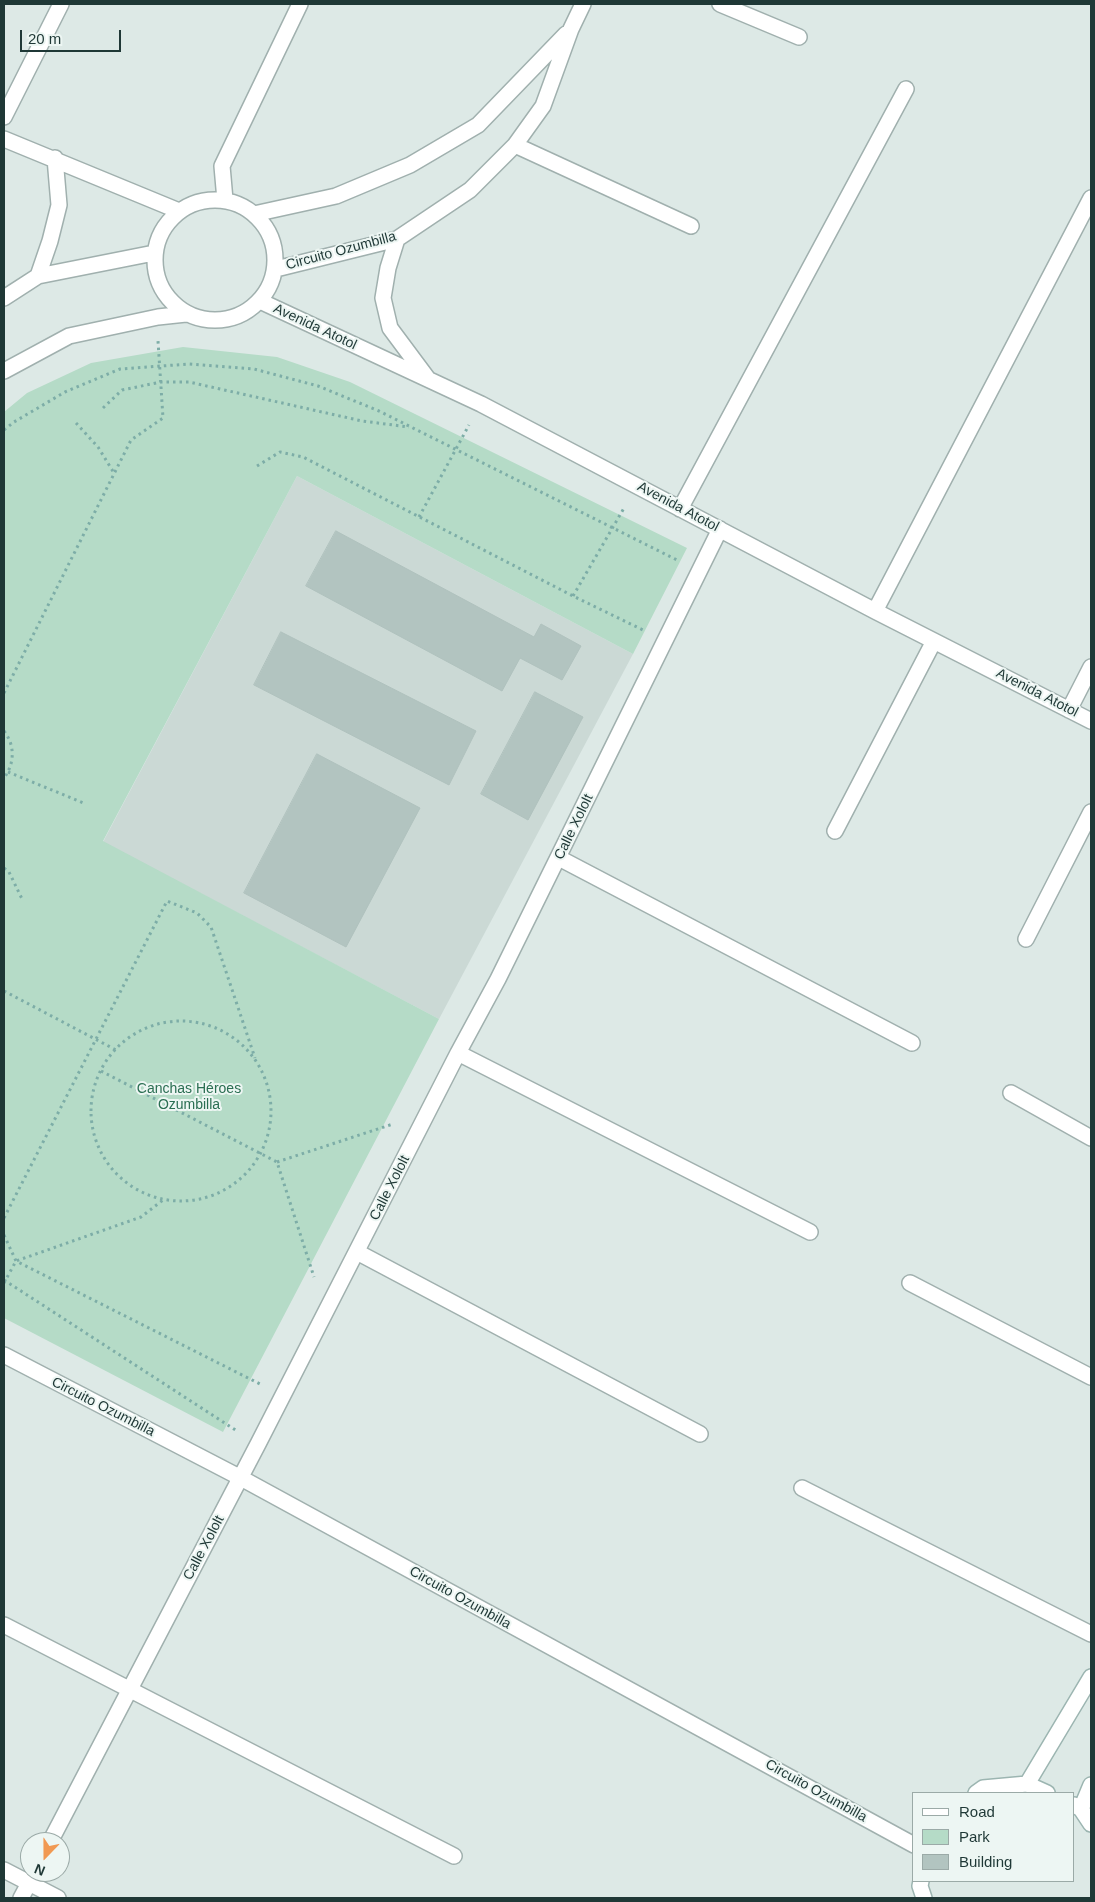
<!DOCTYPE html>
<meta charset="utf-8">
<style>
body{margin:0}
#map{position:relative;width:1095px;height:1902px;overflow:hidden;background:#dde9e6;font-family:Helvetica,sans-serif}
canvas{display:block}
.frame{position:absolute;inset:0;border:5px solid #1f3836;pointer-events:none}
.legend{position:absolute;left:912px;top:1792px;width:162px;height:90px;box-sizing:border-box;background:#edf6f3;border:1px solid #9baaa7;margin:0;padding:6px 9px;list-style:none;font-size:15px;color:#1f3836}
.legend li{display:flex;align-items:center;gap:10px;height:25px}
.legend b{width:25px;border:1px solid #9baaa7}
.north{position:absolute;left:20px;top:1832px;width:50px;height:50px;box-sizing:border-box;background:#edf6f3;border:1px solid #9baaa7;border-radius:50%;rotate:202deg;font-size:14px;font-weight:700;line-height:20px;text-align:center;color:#1f3836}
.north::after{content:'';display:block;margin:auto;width:18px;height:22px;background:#f19953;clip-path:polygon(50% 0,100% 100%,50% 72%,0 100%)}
.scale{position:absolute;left:20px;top:30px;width:101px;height:22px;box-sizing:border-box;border:2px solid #1f3836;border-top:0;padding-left:6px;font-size:15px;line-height:18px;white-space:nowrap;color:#1f3836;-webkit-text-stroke:4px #edf6f3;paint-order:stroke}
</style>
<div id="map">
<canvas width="1095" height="1902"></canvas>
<div class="frame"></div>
<ul class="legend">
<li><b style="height:6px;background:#fff"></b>Road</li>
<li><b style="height:14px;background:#b5dbc7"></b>Park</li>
<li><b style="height:14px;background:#b2c4c0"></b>Building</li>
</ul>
<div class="north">N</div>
<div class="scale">20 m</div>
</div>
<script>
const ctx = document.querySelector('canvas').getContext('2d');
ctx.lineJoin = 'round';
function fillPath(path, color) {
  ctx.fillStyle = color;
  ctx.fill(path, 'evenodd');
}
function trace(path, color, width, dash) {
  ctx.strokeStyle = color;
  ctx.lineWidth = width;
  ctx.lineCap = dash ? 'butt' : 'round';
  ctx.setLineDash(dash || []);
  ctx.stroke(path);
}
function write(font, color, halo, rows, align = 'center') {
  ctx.font = font + ' Helvetica,sans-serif';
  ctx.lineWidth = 4;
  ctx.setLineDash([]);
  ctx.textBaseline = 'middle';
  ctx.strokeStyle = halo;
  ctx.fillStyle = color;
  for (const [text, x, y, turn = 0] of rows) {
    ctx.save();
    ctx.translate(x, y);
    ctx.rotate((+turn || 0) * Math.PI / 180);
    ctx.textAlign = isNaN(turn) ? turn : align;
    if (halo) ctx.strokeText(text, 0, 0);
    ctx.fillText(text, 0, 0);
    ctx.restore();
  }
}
fillPath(new Path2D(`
 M 297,476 L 633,654 L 439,1019 L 103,842 Z`), '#cbd9d5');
fillPath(new Path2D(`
 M 183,347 L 277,357 L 350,382 L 687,548 L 633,654 L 297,476 L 103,841 L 439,1019 L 223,1432 L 4,1318 L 4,412 L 27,393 L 91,363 Z`), '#b5dbc7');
const building = new Path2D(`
 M 336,531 L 534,637 L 541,624 L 581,646 L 562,680 L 520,658 L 502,691 L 306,586 Z
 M 281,632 L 476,731 L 449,785 L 254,685 Z
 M 535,692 L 583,717 L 528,820 L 481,794 Z
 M 317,754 L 420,808 L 346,947 L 244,893 Z`);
fillPath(building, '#b2c4c0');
trace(building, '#b0c2be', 1);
const street = new Path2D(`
 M 720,4 L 799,37
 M 4,117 L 61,4
 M 4,139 L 179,211
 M 515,145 L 691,226
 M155 260a60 60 0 1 1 120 0a60 60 0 1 1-120 0Z
 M 225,200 L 222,166 L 300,4
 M 254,214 L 336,196 L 410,165 L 478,125 L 566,34
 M 397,239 L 388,268 L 383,298 L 390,328 L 428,379
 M 276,269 L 397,239 L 470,190 L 515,145 L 543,106 L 571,29 L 583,4
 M 38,276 L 50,241 L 59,205 L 55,158
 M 4,298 L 38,276 L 154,253
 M 260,301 L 481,404 L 875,611 L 1091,721
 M 4,371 L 69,336 L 158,317 L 186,314
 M 680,509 L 906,89
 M 875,611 L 1091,198
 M 1069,710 L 1091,667
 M 835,831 L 934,641
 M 559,858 L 912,1043
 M 1026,939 L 1091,812
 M 458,1053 L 810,1232
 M 1011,1093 L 1091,1138
 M 357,1252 L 700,1434
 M 910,1283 L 1091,1377
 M 4,1355 L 241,1478 L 914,1845
 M 802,1488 L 1091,1634
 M 4,1625 L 454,1856
 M 50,1842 L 258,1444 L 458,1053 L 498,979 L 720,529
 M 4,1870 L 58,1898
 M 21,1898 L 35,1872`);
const secondary = new Path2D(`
 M 1027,1784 L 1091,1677
 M 976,1793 L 983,1788 L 1027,1784 L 1047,1793
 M 1074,1805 L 1081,1809 L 1091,1824
 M 1081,1809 L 1091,1785
 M 921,1881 L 920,1886 L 924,1898`);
trace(street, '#a0b0ae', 18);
trace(secondary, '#9cb5b1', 18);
trace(new Path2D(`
 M 103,408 L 122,390 L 161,382 L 189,382 L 362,421 L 409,427
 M 76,423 L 98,447 L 114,473
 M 4,430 L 14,422 L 65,392 L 120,369 L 189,364 L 254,369 L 318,386 L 379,411 L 677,560
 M 257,466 L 280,452 L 303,457 L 573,596 L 643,630
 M 419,517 L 469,425
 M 573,596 L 624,508
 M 4,693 L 131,440 L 163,418 L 158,341
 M 4,731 C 15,745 15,763 4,778
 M 8,772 L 86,804
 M 4,868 L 9,872 L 23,901
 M 4,991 L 116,1050
 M91 1111a90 90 0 1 1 180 0a90 90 0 1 1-180 0Z
 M 101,1071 L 277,1162 L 314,1277
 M 277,1162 L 393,1124
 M 4,1218 L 167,901 L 197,913 L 211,927 L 255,1058
 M 4,1235 L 16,1261 L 260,1384
 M 4,1280 L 237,1431
 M 4,1283 L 16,1261 L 141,1217 L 163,1200`), '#7dada7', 3, [2.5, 4]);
trace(street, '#fff', 15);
trace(secondary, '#fff', 15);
write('14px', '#1f3836', '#edf6f3', [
 ["Circuito Ozumbilla",341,251,-15],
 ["Avenida Atotol",315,327,25],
 ["Avenida Atotol",678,507,28],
 ["Avenida Atotol",1037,693,27],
 ["Calle Xololt",574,827,-64],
 ["Calle Xololt",390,1188,-63],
 ["Circuito Ozumbilla",103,1407,27],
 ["Calle Xololt",204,1548,-62],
 ["Circuito Ozumbilla",460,1598,29],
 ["Circuito Ozumbilla",816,1791,29]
]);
write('14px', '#2a6e52', '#edf6f3', [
 ["Canchas Héroes",189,1089],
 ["Ozumbilla",189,1105]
]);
</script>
